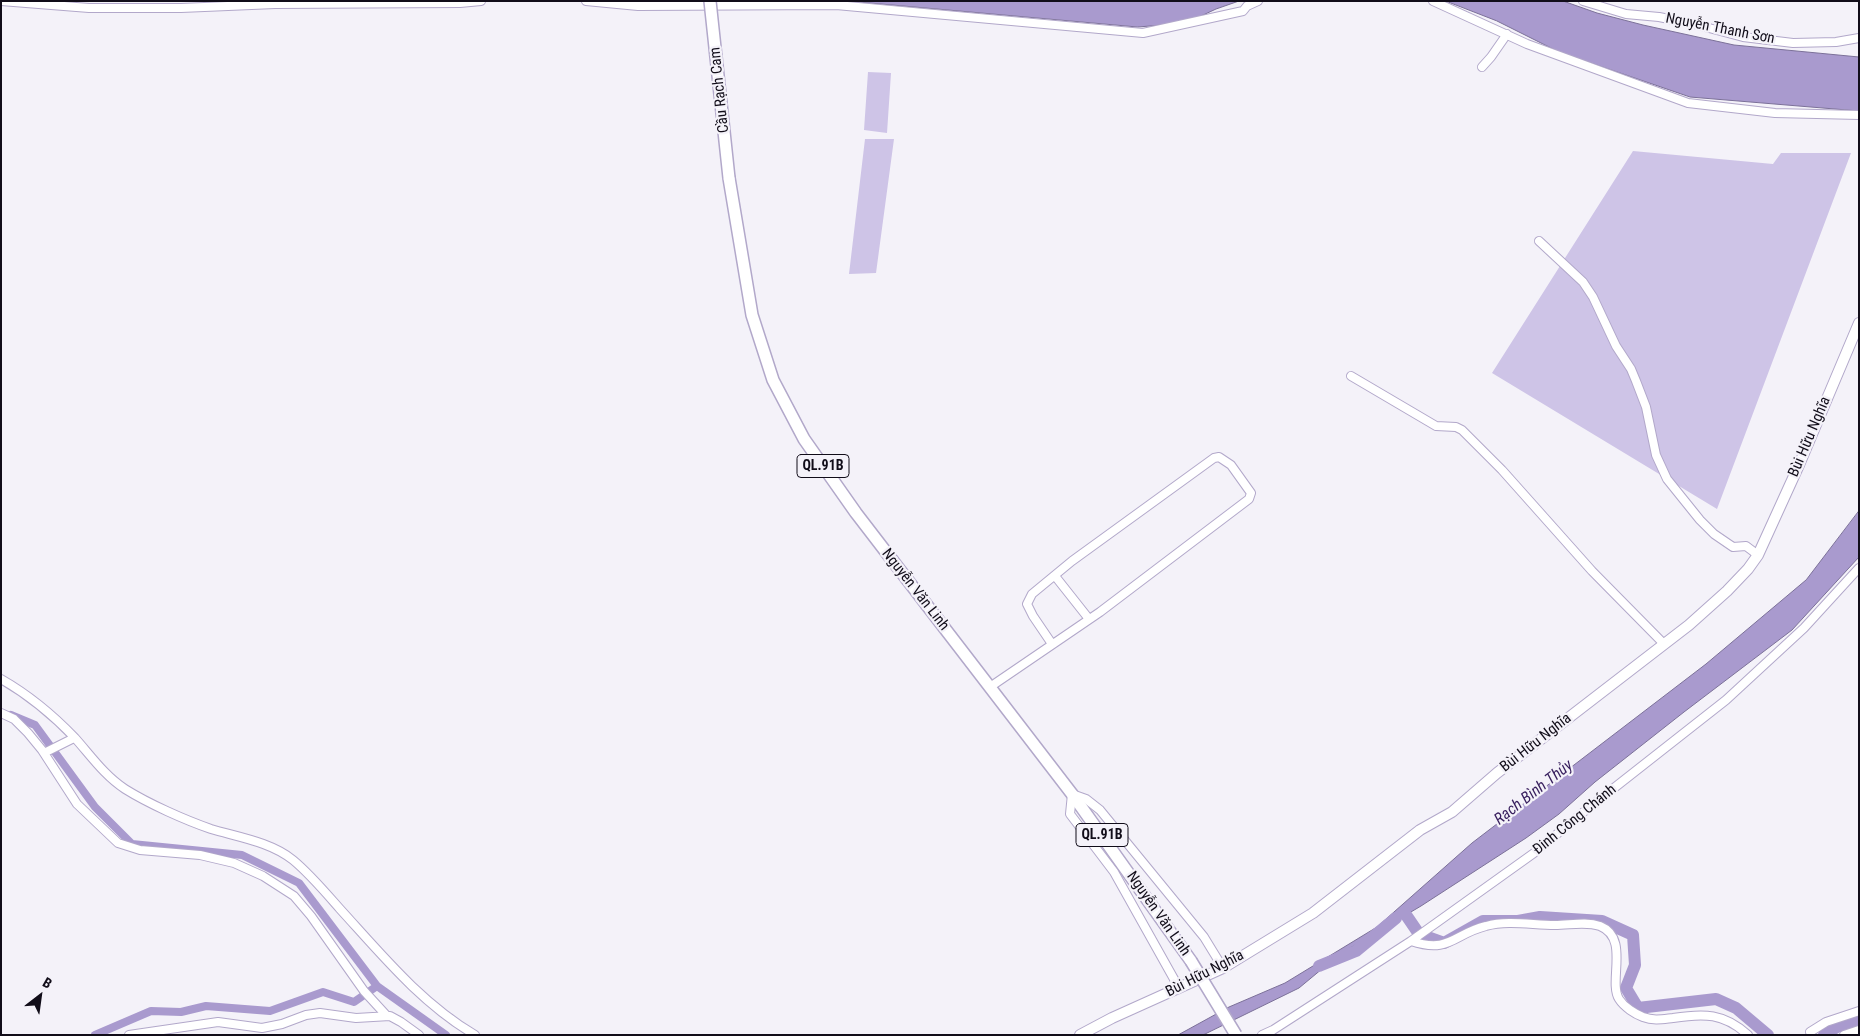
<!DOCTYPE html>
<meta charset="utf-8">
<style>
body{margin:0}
#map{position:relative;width:1860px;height:1036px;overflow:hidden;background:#f4f2f9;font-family:"Roboto Condensed",sans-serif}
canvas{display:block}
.frame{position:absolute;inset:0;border:2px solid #110d19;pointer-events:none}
.north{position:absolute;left:15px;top:971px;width:50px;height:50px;-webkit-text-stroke:4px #f4f2f9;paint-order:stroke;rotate:30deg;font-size:14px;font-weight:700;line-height:20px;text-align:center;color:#110d19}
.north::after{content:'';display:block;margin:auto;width:18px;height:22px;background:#110d19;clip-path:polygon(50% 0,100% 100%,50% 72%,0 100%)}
</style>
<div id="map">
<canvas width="1860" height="1036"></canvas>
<div class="frame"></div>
<div class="north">B</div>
</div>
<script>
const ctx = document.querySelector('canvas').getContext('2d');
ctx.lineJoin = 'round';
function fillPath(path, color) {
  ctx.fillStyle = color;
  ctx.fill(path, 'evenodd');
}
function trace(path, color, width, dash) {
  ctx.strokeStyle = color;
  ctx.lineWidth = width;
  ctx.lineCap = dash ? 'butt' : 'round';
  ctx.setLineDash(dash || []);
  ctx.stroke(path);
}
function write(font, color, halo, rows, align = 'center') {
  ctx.font = font + ' "Roboto Condensed",sans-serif';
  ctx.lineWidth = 4.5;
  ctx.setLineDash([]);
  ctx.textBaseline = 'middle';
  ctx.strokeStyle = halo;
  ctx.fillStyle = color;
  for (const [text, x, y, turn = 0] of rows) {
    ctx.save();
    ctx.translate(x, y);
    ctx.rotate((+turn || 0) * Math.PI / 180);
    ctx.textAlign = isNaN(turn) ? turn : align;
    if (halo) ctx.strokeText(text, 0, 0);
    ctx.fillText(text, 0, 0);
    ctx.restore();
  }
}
fillPath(new Path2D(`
 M 868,72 L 891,73 L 887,133 L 864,130 Z
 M 865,139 L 894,139 L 876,273 L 849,274 Z
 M 1633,151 L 1773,164 L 1781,153 L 1851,153 L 1717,509 L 1492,373 Z`), '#cec4e7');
const water = new Path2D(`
 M 848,1 L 1239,1 L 1216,9 L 1186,23 L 1138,27 Z
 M 1446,1 L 1563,1 L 1597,13 L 1643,25 L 1734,45 L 1859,57 L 1859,111 L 1690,97 L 1559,52 L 1497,21 Z
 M 1859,511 L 1859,557 L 1792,630 L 1684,712 L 1595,782 L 1559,814 L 1526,838 L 1421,906 L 1340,954 L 1299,988 L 1203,1035 L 1178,1035 L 1229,1007 L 1285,983 L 1377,927 L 1472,843 L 1706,664 L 1806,580 Z`);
fillPath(water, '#a99ace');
trace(water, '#7b7098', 1);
trace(new Path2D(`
 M 11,715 L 35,725 L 95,807 L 132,844 L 242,855 L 299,883 L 377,986 L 446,1035
 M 95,1035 L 151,1011 L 181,1012 L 206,1006 L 270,1011 L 323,992 L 354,1002 L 377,986`), '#a99ace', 8);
trace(new Path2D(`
 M 1404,912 L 1419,934 L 1444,943 L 1483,921 L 1518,921 L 1540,917 L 1602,921 L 1633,935 L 1635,965 L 1626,988 L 1638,1008 L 1716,999 L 1736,1008 L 1768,1035
 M 1319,966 L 1356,951 L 1396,918
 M 1824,1035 L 1837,1027 L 1859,1021`), '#a99ace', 12);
const minor = new Path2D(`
 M 1,1 L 89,8 L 181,8 L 275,4 L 460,3 L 481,1
 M 586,1 L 638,6 L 836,5 L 1143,33 L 1243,11 L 1247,6 L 1258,1
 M 1433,1 L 1527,44 L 1688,103 L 1775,113 L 1859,115
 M 1583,1 L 1626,14 L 1659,17 L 1694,24 L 1743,37 L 1793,43 L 1836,42 L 1859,38
 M 1482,67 L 1491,57 L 1507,34
 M 1539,241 L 1583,282 L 1593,297 L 1616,346 L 1631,369 L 1636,381 L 1646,407 L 1656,455 L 1667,479 L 1700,520 L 1714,534 L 1733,547 L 1746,546 L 1758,555
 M 1351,376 L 1436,426 L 1456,427 L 1462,430 L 1502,470 L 1592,571 L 1664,644
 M 1055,576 L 1089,619
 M 1,679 C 29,695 53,715 75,738 C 91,756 105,776 125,789 C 149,804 185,820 211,829 C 238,837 271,842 293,860 C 310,874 325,892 340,909 C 382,955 421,1003 475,1035
 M 990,687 L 1100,612 L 1249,499 L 1251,493 L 1231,465 L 1219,457 L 1214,458 L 1072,561 L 1032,594 L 1027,604 L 1033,616 L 1052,644
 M 1,713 L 14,719 L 28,733 L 42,750 L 77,804 L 118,843 L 140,850 L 200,855 L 234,863 L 263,876 L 294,896 L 311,916 L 364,991 L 386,1015
 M 44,753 L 74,738
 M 1411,941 C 1450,954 1453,934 1486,926 C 1508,920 1532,925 1555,925 C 1570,925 1586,921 1600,926 C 1630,938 1608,981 1619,999 C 1624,1007 1635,1014 1643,1017 C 1654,1021 1663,1019 1673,1018 C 1704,1013 1724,1013 1748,1035
 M 1179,988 L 1114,872 L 1070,814 L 1072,794 L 1086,799 L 1100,810 L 1204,937 L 1223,968
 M 1810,1032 L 1826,1022 L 1859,1011
 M 129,1035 L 218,1022 L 262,1028 L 282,1024 L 306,1015 L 320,1013 L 356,1018 L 390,1016 L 401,1022 L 419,1035
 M 1262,1035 L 1273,1030 L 1411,941 L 1534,853 L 1586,810 L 1726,700 L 1804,628 L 1859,568
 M 1844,1035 L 1859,1030`);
const major = new Path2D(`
 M 1080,1035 L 1112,1018 L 1223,968 L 1313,913 L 1420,830 L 1452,812 L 1497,773 L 1689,625 L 1727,591 L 1748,569 L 1758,555 L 1799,465 L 1859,323`);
const highway = new Path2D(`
 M 729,178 L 752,315 L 773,380 L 804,439 L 856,513 L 1072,794 L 1191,961`);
trace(minor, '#b2a8ca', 10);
trace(major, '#b2a8ca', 12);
trace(highway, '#b2a8ca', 14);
trace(minor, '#fff', 8);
trace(major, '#fff', 10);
trace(highway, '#fff', 11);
const highwayBridge = new Path2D(`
 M 710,1 L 729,178
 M 1191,961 L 1236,1035`);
trace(highwayBridge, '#b2a8ca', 14, []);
trace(highwayBridge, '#fff', 11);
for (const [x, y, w] of [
 [823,466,52],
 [1102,835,52]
]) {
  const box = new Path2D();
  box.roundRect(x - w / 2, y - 11.5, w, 23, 4);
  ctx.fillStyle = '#f4f2f9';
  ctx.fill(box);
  trace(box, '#110d19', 1);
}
write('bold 14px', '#110d19', null, [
 ["QL.91B",823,466],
 ["QL.91B",1102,835]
]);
write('15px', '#110d19', '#f4f2f9', [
 ["Nguyễn Thanh Sơn",1720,29,11],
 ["Cầu Rạch Cam",720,90,-96],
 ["Bùi Hữu Nghĩa",1810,437,-67],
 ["Nguyễn Văn Linh",915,590,52],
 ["Bùi Hữu Nghĩa",1536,743,-38],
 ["Đinh Công Chánh",1575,820,-39],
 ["Nguyễn Văn Linh",1158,914,55],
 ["Bùi Hữu Nghĩa",1205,974,-27]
]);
write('italic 16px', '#371e5d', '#f4f2f9', [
 ["Rạch Bình Thủy",1534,793,-38]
]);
</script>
